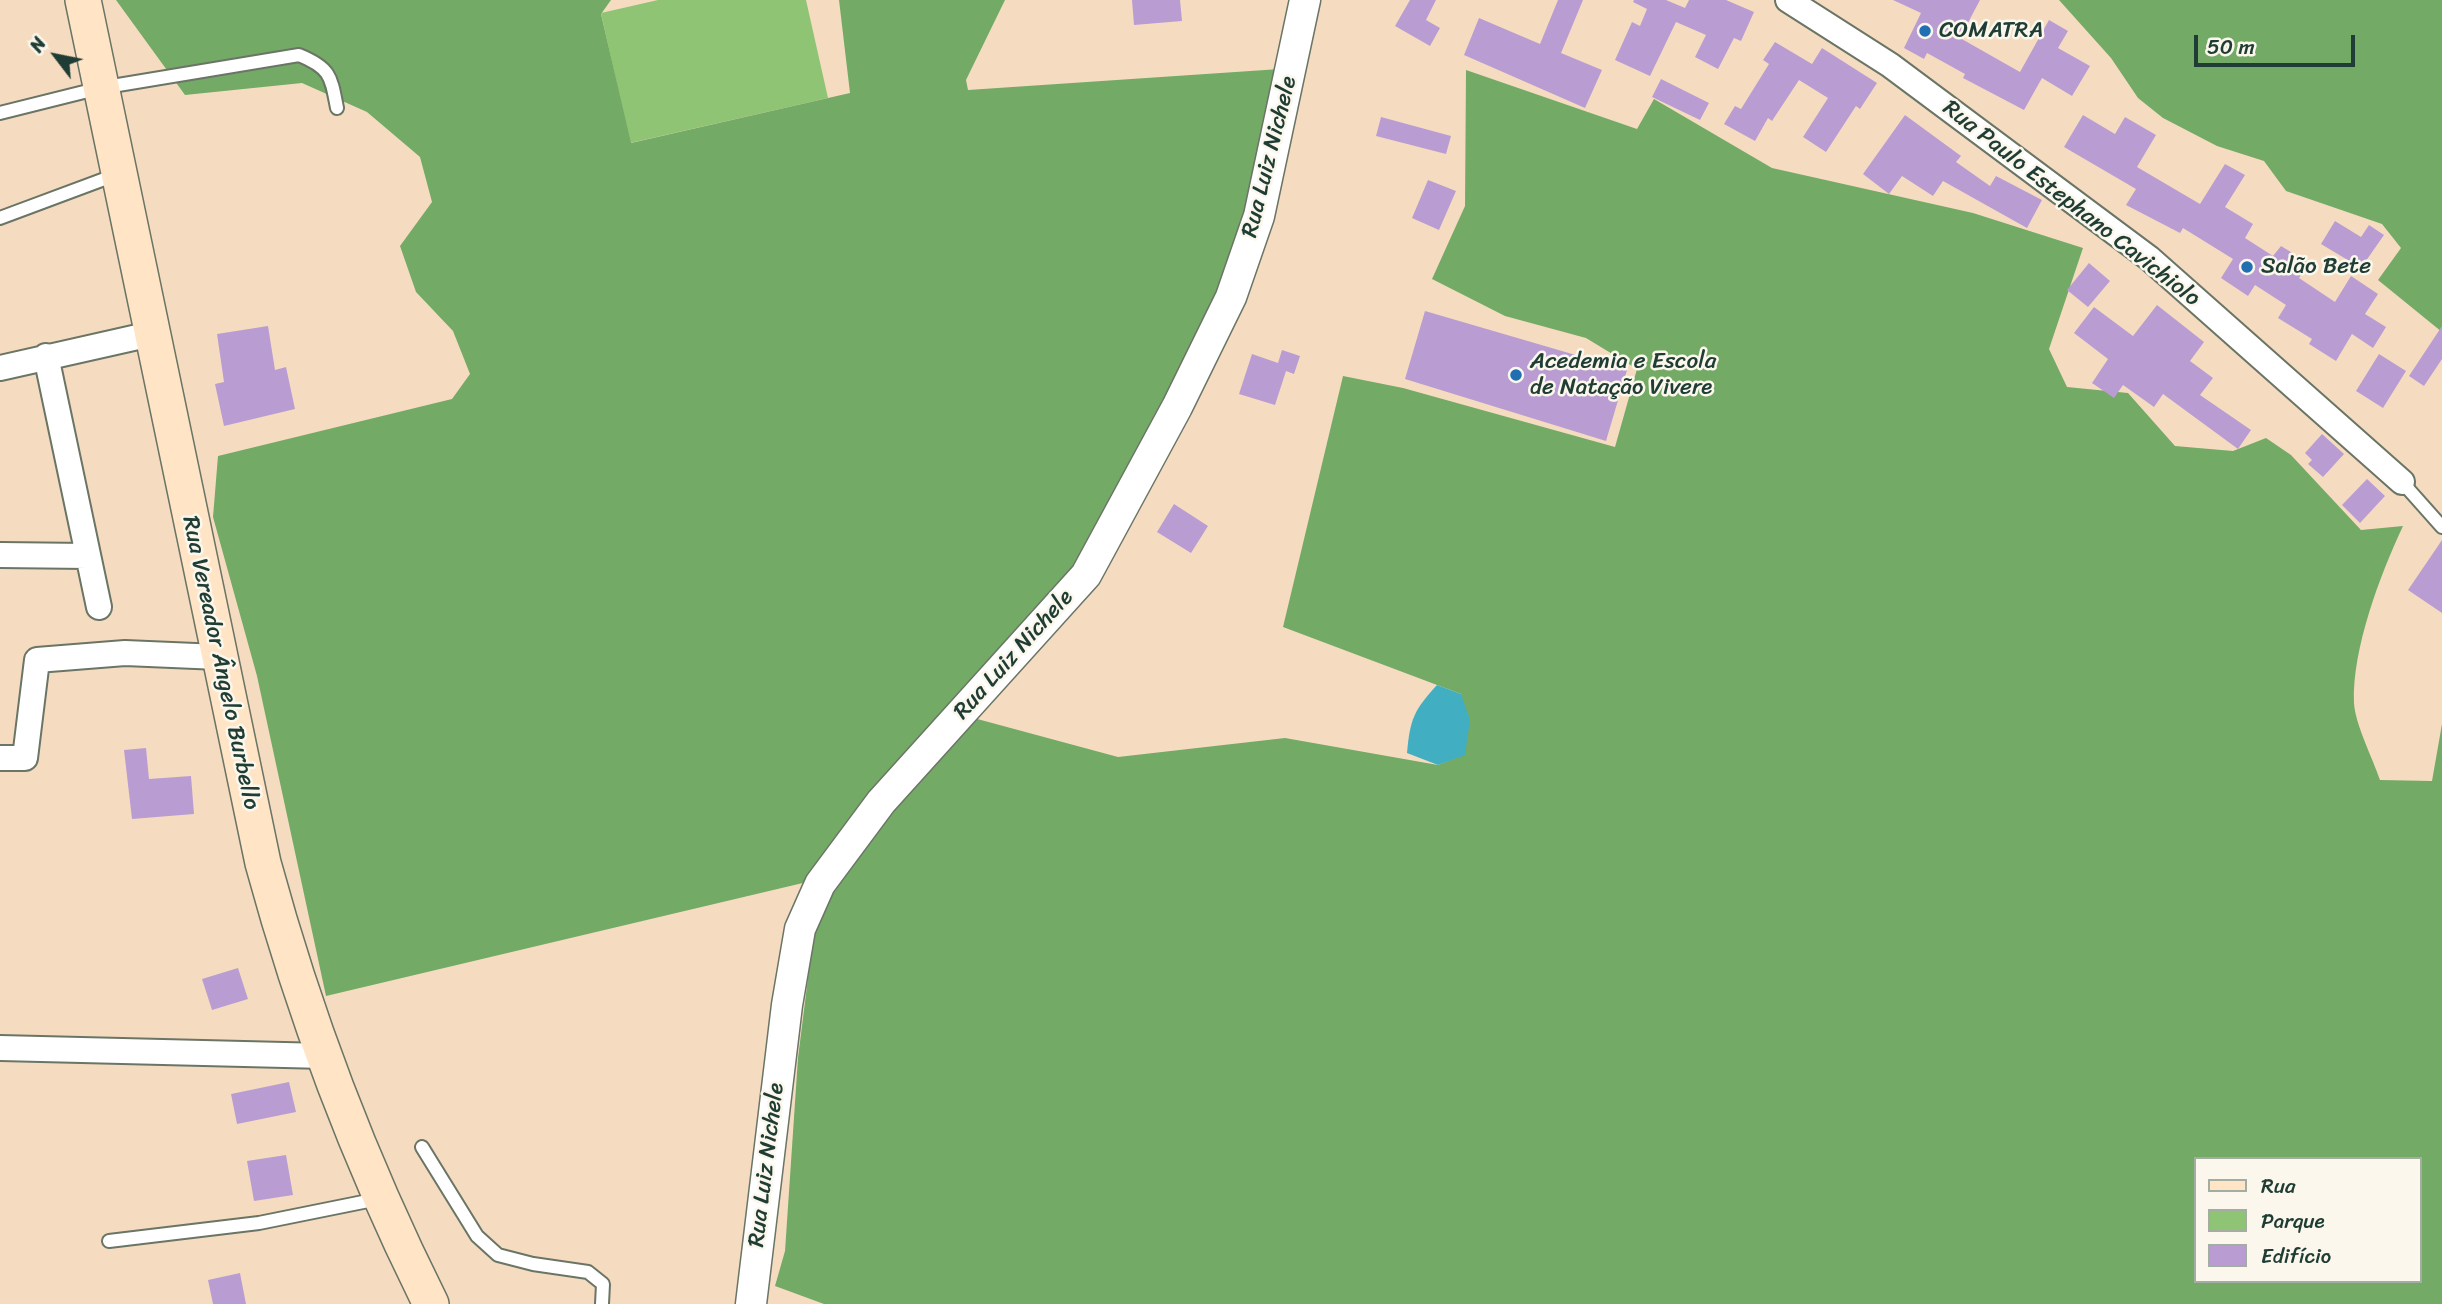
<!DOCTYPE html>
<meta charset="utf-8">
<style>
body{margin:0}
#map{position:relative;width:2442px;height:1304px;overflow:hidden;background:#f5dcc1;font-family:Sriracha,sans-serif}
canvas{display:block}
.legend{position:absolute;left:2194px;top:1157px;width:228px;height:126px;box-sizing:border-box;background:#fbf7ec;border:2px solid #a3ada2;margin:0;padding:9px 12px;list-style:none;font-size:21px;color:#1f3d34}
.legend li{display:flex;align-items:center;gap:14px;height:35px}
.legend b{width:35px;border:2px solid #a3ada2}
.north{position:absolute;left:21px;top:21px;width:70px;height:70px;-webkit-text-stroke:5px #fbf7ec;paint-order:stroke;rotate:302deg;font-size:19px;font-weight:700;line-height:28px;text-align:center;color:#1f3d34}
.north::after{content:'';display:block;margin:auto;width:24px;height:32px;background:#1f3d34;clip-path:polygon(50% 0,100% 100%,50% 72%,0 100%)}
.scale{position:absolute;left:2194px;top:35px;width:161px;height:32px;box-sizing:border-box;border:4px solid #1f3d34;border-top:0;padding-left:9px;font-size:21px;line-height:24px;white-space:nowrap;color:#1f3d34;-webkit-text-stroke:5px #fbf7ec;paint-order:stroke}
</style>
<div id="map">
<canvas width="2442" height="1304"></canvas>
<ul class="legend">
<li><b style="height:9px;background:#ffe4c6"></b>Rua</li>
<li><b style="height:19px;background:#8fc475"></b>Parque</li>
<li><b style="height:19px;background:#b99dd2"></b>Edifício</li>
</ul>
<div class="north">N</div>
<div class="scale">50 m</div>
</div>
<script>
const ctx = document.querySelector('canvas').getContext('2d');
ctx.lineJoin = 'round';
function fillPath(path, color) {
  ctx.fillStyle = color;
  ctx.fill(path, 'evenodd');
}
function trace(path, color, width, dash) {
  ctx.strokeStyle = color;
  ctx.lineWidth = width;
  ctx.lineCap = dash ? 'butt' : 'round';
  ctx.setLineDash(dash || []);
  ctx.stroke(path);
}
function write(font, color, halo, rows, align = 'center') {
  ctx.font = font + ' Sriracha,sans-serif';
  ctx.lineWidth = 5;
  ctx.setLineDash([]);
  ctx.textBaseline = 'middle';
  ctx.strokeStyle = halo;
  ctx.fillStyle = color;
  for (const [text, x, y, turn = 0] of rows) {
    ctx.save();
    ctx.translate(x, y);
    ctx.rotate((+turn || 0) * Math.PI / 180);
    ctx.textAlign = isNaN(turn) ? turn : align;
    if (halo) ctx.strokeText(text, 0, 0);
    ctx.fillText(text, 0, 0);
    ctx.restore();
  }
}
fillPath(new Path2D(`
 M 658,0 L 806,0 L 828,98 L 630,143 L 601,13 Z`), '#8fc475');
fillPath(new Path2D(`
 M 116,0 L 611,0 L 601,14 L 631,143 L 850,93 L 839,0 L 1005,0 L 966,80 L 968,90 L 1280,69 L 1252,202 L 1221,298 L 1071,577 L 944,710 L 1118,757 L 1285,738 L 1438,765 L 1465,754 L 1461,694 L 1283,627 L 1343,376 L 1403,388 L 1615,447 L 1637,369 L 1586,338 L 1505,316 L 1432,279 L 1465,206 L 1466,70 L 1637,129 L 1654,99 L 1772,168 L 1973,213 L 2083,248 L 2049,349 L 2067,387 L 2128,393 L 2175,446 L 2233,451 L 2266,438 L 2291,455 L 2361,530 L 2403,526 C 2380,575 2352,649 2354,703 C 2355,724 2373,759 2380,780 L 2432,781 L 2442,724 L 2442,1304 L 824,1304 L 775,1286 L 785,1251 L 798,1058 L 811,954 L 807,882 L 326,996 L 257,676 L 213,517 L 218,456 L 452,399 L 470,374 L 453,331 L 416,292 L 400,246 L 432,202 L 420,157 L 367,112 L 302,83 L 185,95 ZM 2195,1159 L 2419,1159 L 2419,1281 L 2195,1281 Z
 M 2059,0 L 2442,0 L 2442,332 L 2378,280 L 2401,248 L 2382,224 L 2286,191 L 2264,161 L 2217,146 L 2163,118 L 2138,98 L 2111,58 Z`), '#73aa66');
fillPath(new Path2D(`
 M 1437,685 L 1461,694 L 1470,720 L 1465,755 L 1438,765 L 1407,753 C 1410,719 1414,710 1437,685 Z`), '#42aec1');
fillPath(new Path2D(`
 M 1132,0 L 1180,0 L 1182,21 L 1134,25 Z
 M 1410,0 L 1436,0 L 1426,20 L 1440,28 L 1430,46 L 1395,26 Z
 M 1558,0 L 1583,0 L 1561,53 L 1602,70 L 1585,108 L 1464,55 L 1479,18 L 1540,44 Z
 M 1634,0 L 1666,0 L 1685,8 L 1689,0 L 1726,0 L 1754,12 L 1741,41 L 1734,38 L 1718,69 L 1695,57 L 1706,35 L 1676,22 L 1650,76 L 1615,60 L 1632,22 L 1640,26 L 1647,9 L 1633,2 Z
 M 1893,0 L 1980,0 L 1960,38 L 2020,72 L 2049,20 L 2068,31 L 2058,48 L 2090,66 L 2072,96 L 2042,78 L 2024,110 L 1963,78 L 1965,74 L 1927,53 L 1924,59 L 1904,48 L 1921,13 Z
 M 1775,42 L 1812,64 L 1822,48 L 1877,83 L 1860,109 L 1856,106 L 1826,152 L 1803,137 L 1828,98 L 1799,80 L 1772,121 L 1768,118 L 1755,141 L 1724,124 L 1735,106 L 1741,109 L 1769,64 L 1763,60 Z
 M 1661,79 L 1709,103 L 1700,120 L 1652,97 Z
 M 1905,115 L 1961,156 L 1956,162 L 1990,186 L 1996,176 L 2042,200 L 2027,228 L 1943,181 L 1933,196 L 1902,176 L 1889,194 L 1863,174 Z
 M 2083,115 L 2115,134 L 2125,117 L 2156,135 L 2137,167 L 2200,204 L 2225,164 L 2245,175 L 2225,207 L 2253,224 L 2245,238 L 2273,256 L 2281,246 L 2309,263 L 2299,278 L 2335,302 L 2351,276 L 2378,294 L 2365,314 L 2386,327 L 2373,348 L 2352,334 L 2336,361 L 2309,344 L 2312,339 L 2278,318 L 2286,305 L 2255,285 L 2248,296 L 2221,278 L 2233,259 L 2183,228 L 2180,233 L 2126,205 L 2136,189 L 2064,147 Z
 M 1381,117 L 1451,136 L 1446,154 L 1376,136 Z
 M 1428,180 L 1456,191 L 1439,230 L 1412,218 Z
 M 2335,221 L 2361,237 L 2369,225 L 2384,235 L 2361,268 L 2321,244 Z
 M 2089,263 L 2110,281 L 2088,307 L 2067,290 Z
 M 2157,305 L 2204,342 L 2190,361 L 2213,378 L 2200,395 L 2251,430 L 2238,449 L 2163,394 L 2154,407 L 2123,385 L 2114,398 L 2092,383 L 2108,359 L 2074,333 L 2094,307 L 2133,336 Z
 M 1425,311 L 1627,370 L 1606,441 L 1405,379 Z
 M 268,326 L 275,370 L 286,367 L 295,409 L 224,426 L 215,384 L 224,382 L 217,334 Z
 M 2442,326 L 2442,359 L 2424,386 L 2409,376 Z
 M 1282,350 L 1300,356 L 1294,374 L 1286,371 L 1275,405 L 1239,394 L 1252,354 L 1278,363 Z
 M 2379,354 L 2406,371 L 2383,408 L 2356,391 Z
 M 2322,434 L 2344,454 L 2323,477 L 2308,464 L 2312,460 L 2305,453 Z
 M 2367,479 L 2385,496 L 2360,523 L 2342,505 Z
 M 1174,504 L 1208,526 L 1191,553 L 1157,532 Z
 M 2442,540 L 2442,613 L 2408,590 Z
 M 146,748 L 149,779 L 191,776 L 194,814 L 132,819 L 124,750 Z
 M 238,968 L 248,999 L 212,1010 L 202,979 Z
 M 289,1082 L 296,1112 L 237,1124 L 231,1094 Z
 M 286,1155 L 293,1195 L 254,1201 L 247,1161 Z
 M 240,1273 L 246,1304 L 213,1304 L 208,1280 Z`), '#b99dd2');
const service = new Path2D(`
 M 0,113 L 100,88 L 299,55 C 331,68 331,77 337,108
 M 0,218 L 118,174
 M 2402,482 L 2442,527
 M 422,1147 L 477,1236 L 498,1255 L 533,1264 L 588,1272 L 603,1284 L 602,1304
 M 109,1241 L 259,1223 L 378,1199`);
const minor = new Path2D(`
 M 1788,0 L 1890,65 L 2149,258 L 2402,482
 M 46,356 L 99,607
 M 0,368 L 151,334
 M 0,555 L 88,556
 M 0,758 L 25,758 L 37,660 L 125,653 L 219,657
 M 0,1048 L 325,1056`);
const tertiary = new Path2D(`
 M 751,1304 L 787,1005 L 800,929 L 820,884 L 881,802 L 1086,575 L 1177,407 L 1231,297 L 1259,216 L 1305,0`);
const secondary = new Path2D(`
 M 83,0 L 263,863 C 304,1014 361,1164 431,1304`);
trace(service, '#6a7565', 16);
trace(minor, '#6a7565', 28);
trace(tertiary, '#6a7565', 33);
trace(secondary, '#6a7565', 38);
trace(service, '#fff', 12);
trace(minor, '#fff', 24);
trace(tertiary, '#fff', 30);
trace(secondary, '#ffe4c6', 35);
for (const [x, y, r, color] of [
 [1925,31,7,"#1f6fb2"],
 [2247,267,7,"#1f6fb2"],
 [1516,375,7,"#1f6fb2"]
]) {
  const dot = new Path2D();
  dot.arc(x, y, r, 0, 2 * Math.PI);
  ctx.fillStyle = color;
  ctx.fill(dot);
  trace(dot, '#fbf7ec', 2.5);
}
write('23px', '#1f3d34', '#fbf7ec', [
 ["COMATRA",1939,31],
 ["Salão Bete",2261,267],
 ["Acedemia e Escola",1530,362],
 ["de Natação Vivere",1530,388]
], 'left');
write('23px', '#1f3d34', '#fbf7ec', [
 ["Rua Luiz Nichele",1270,157,-76],
 ["Rua Paulo Estephano Cavichiolo",2071,204,38],
 ["Rua Luiz Nichele",1014,655,-48],
 ["Rua Vereador Ângelo Burbello",220,663,78],
 ["Rua Luiz Nichele",767,1165,-83]
]);
</script>
